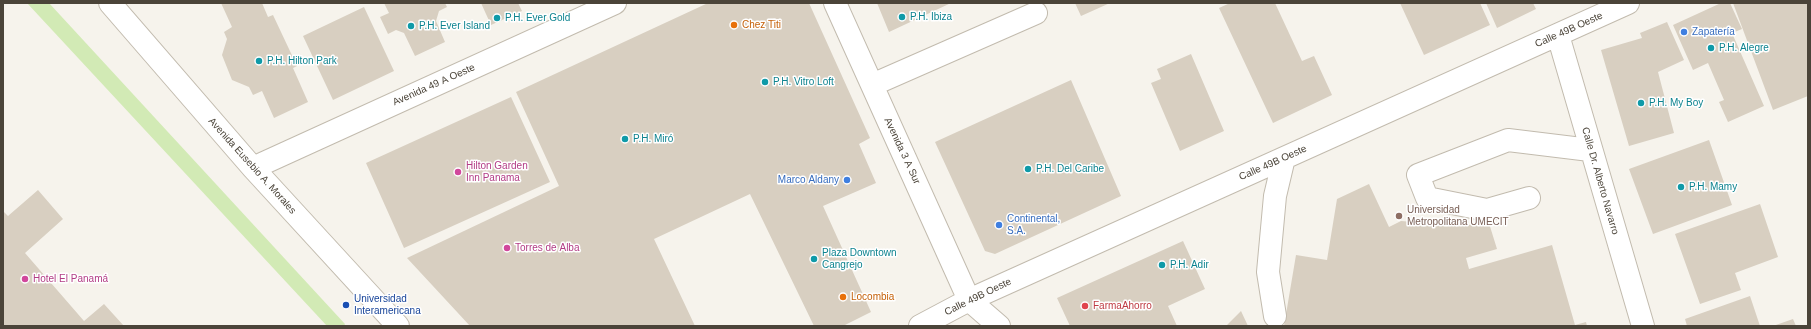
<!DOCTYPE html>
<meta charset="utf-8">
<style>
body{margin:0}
#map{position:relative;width:1811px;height:329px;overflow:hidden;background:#f6f3ec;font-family:Helvetica,sans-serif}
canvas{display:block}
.frame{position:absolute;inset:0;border:4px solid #4b4439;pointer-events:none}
</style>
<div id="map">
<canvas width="1811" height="329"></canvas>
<div class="frame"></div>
</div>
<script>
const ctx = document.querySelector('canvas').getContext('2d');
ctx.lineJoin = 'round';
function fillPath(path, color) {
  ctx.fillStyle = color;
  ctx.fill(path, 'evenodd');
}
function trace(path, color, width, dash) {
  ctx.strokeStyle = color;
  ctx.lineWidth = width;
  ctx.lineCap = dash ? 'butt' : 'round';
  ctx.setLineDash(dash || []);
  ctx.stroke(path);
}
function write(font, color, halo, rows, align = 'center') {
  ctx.font = font + ' Helvetica,sans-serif';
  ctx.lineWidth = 3;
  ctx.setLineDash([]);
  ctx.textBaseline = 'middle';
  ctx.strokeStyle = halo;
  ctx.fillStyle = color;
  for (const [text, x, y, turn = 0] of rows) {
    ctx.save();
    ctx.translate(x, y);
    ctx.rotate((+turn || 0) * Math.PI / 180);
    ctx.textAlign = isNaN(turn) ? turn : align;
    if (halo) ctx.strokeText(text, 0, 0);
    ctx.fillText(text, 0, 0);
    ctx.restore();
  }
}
fillPath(new Path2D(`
 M 27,3 L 49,3 L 345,324 L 344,326 L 327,326 Z`), '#d2eab5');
fillPath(new Path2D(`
 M 221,3 L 262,3 L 268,17 L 273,15 L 297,66 L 293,68 L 308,102 L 274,118 L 262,91 L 253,95 L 249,87 L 232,80 L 222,55 L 227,39 L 224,32 L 232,27 Z
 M 384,3 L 445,3 L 447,7 L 439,11 L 436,21 L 445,42 L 415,56 L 404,33 L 396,30 L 388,34 L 380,17 L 389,13 Z
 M 481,3 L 518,3 L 522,11 L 491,25 Z
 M 708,3 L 809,3 L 870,138 L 859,144 L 876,183 L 823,206 L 871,312 L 843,326 L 814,326 L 750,194 L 654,239 L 695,326 L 470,326 L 407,258 L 559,186 L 516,92 Z
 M 877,3 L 951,3 L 889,32 Z
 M 1075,3 L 1110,3 L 1081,16 Z
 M 1230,3 L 1275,3 L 1302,61 L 1314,56 L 1332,95 L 1273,123 L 1219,8 Z
 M 1400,3 L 1480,3 L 1490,25 L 1424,55 Z
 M 1486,3 L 1533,3 L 1536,9 L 1497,28 Z
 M 1721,3 L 1730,3 L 1742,29 L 1732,33 L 1764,106 L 1728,122 L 1719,102 L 1724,100 L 1708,63 L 1693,70 L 1673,25 Z
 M 1733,3 L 1808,3 L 1808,96 L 1773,110 Z
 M 364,7 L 394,71 L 333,100 L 303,36 Z
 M 1667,22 L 1684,60 L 1658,72 L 1674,133 L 1629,146 L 1601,50 L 1642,38 L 1640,33 Z
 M 1191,54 L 1224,131 L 1180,151 L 1151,83 L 1161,79 L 1157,69 Z
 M 1071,80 L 1121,196 L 995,254 L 985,251 L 935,142 Z
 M 511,97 L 550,182 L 404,248 L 366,163 Z
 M 1709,140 L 1732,205 L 1653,234 L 1629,169 Z
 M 1369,184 L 1389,227 L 1401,221 L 1465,226 L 1488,220 L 1497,249 L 1466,258 L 1469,269 L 1552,245 L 1575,325 L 1586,322 L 1587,326 L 1284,326 L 1296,255 L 1327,260 L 1337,199 Z
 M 38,190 L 63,219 L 25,253 L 84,321 L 104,304 L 124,326 L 3,326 L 3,211 L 8,216 Z
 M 1760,204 L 1778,257 L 1735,273 L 1741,290 L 1700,304 L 1675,234 Z
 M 1183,241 L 1205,289 L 1168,306 L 1177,326 L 1070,326 L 1057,298 Z
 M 1750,296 L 1760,326 L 1687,326 L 1685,319 Z
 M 1241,311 L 1248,326 L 1226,326 Z
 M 1793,319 L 1796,326 L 1773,326 Z`), '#d8cfc1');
const minor = new Path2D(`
 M 110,3 L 253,168 L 398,326
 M 835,3 L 969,300 L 999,326
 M 1558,35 L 1643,326
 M 872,85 L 1036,13
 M 253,168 L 615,3
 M 1529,198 L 1487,210 L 1427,198 L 1418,175 L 1508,140 L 1590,150
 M 1275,316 L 1268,272 L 1275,196 L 1284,158
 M 920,326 L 969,300 L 1628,3`);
trace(minor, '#c2bbae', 24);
trace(minor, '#fff', 22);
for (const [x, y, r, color] of [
 [902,17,4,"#0f9aa8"],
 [497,18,4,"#0f9aa8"],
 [734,25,4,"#e8710a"],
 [411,26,4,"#0f9aa8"],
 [1684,32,4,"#3f7fe0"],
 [1711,48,4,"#0f9aa8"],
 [259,61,4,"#0f9aa8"],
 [765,82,4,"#0f9aa8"],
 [1641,103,4,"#0f9aa8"],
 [625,139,4,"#0f9aa8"],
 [1028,169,4,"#0f9aa8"],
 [458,172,4,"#d1479c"],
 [847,180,4,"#3f7fe0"],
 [1681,187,4,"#0f9aa8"],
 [1399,216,4,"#8d6e63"],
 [999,225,4,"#3f7fe0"],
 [507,248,4,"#d1479c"],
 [814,259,4,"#0f9aa8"],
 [1162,265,4,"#0f9aa8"],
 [25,279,4,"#d1479c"],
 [843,297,4,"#e8710a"],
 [346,305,4,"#1a4fb4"],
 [1085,306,4,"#e0444e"]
]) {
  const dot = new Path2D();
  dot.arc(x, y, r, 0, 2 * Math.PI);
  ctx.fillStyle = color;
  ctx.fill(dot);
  trace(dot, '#fff', 1.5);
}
write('10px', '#0d838f', '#fff', [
 ["P.H. Ibiza",910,17],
 ["P.H. Ever Gold",505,18],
 ["P.H. Ever Island",419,26],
 ["P.H. Alegre",1719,48],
 ["P.H. Hilton Park",267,61],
 ["P.H. Vitro Loft",773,82],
 ["P.H. My Boy",1649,103],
 ["P.H. Miró",633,139],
 ["P.H. Del Caribe",1036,169],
 ["P.H. Mamy",1689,187],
 ["Plaza Downtown",822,253],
 ["Cangrejo",822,265],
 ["P.H. Adir",1170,265]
], 'left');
write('10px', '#c56008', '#fff', [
 ["Chez Titi",742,25],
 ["Locombia",851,297]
], 'left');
write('10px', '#4b4439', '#fff', [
 ["Calle 49B Oeste",1569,30,-24],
 ["Avenida 49 A Oeste",434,85,-24],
 ["Avenida 3 A Sur",902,151,65],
 ["Calle 49B Oeste",1273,163,-24],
 ["Avenida Eusebio A. Morales",252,166,48],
 ["Calle Dr. Alberto Navarro",1600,181,74],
 ["Calle 49B Oeste",978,297,-26]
]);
write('10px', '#366cbe', '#fff', [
 ["Zapatería",1692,32],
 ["Marco Aldany",839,180,"right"],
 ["Continental,",1007,219],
 ["S.A.",1007,231]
], 'left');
write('10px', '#b23c85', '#fff', [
 ["Hilton Garden",466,166],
 ["Inn Panama",466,178],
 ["Torres de Alba",515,248],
 ["Hotel El Panamá",33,279]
], 'left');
write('10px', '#785e54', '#fff', [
 ["Universidad",1407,210],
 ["Metropolitana UMECIT",1407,222]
], 'left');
write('10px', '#164399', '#fff', [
 ["Universidad",354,299],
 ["Interamericana",354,311]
], 'left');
write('10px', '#be3a42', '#fff', [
 ["FarmaAhorro",1093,306]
], 'left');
</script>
